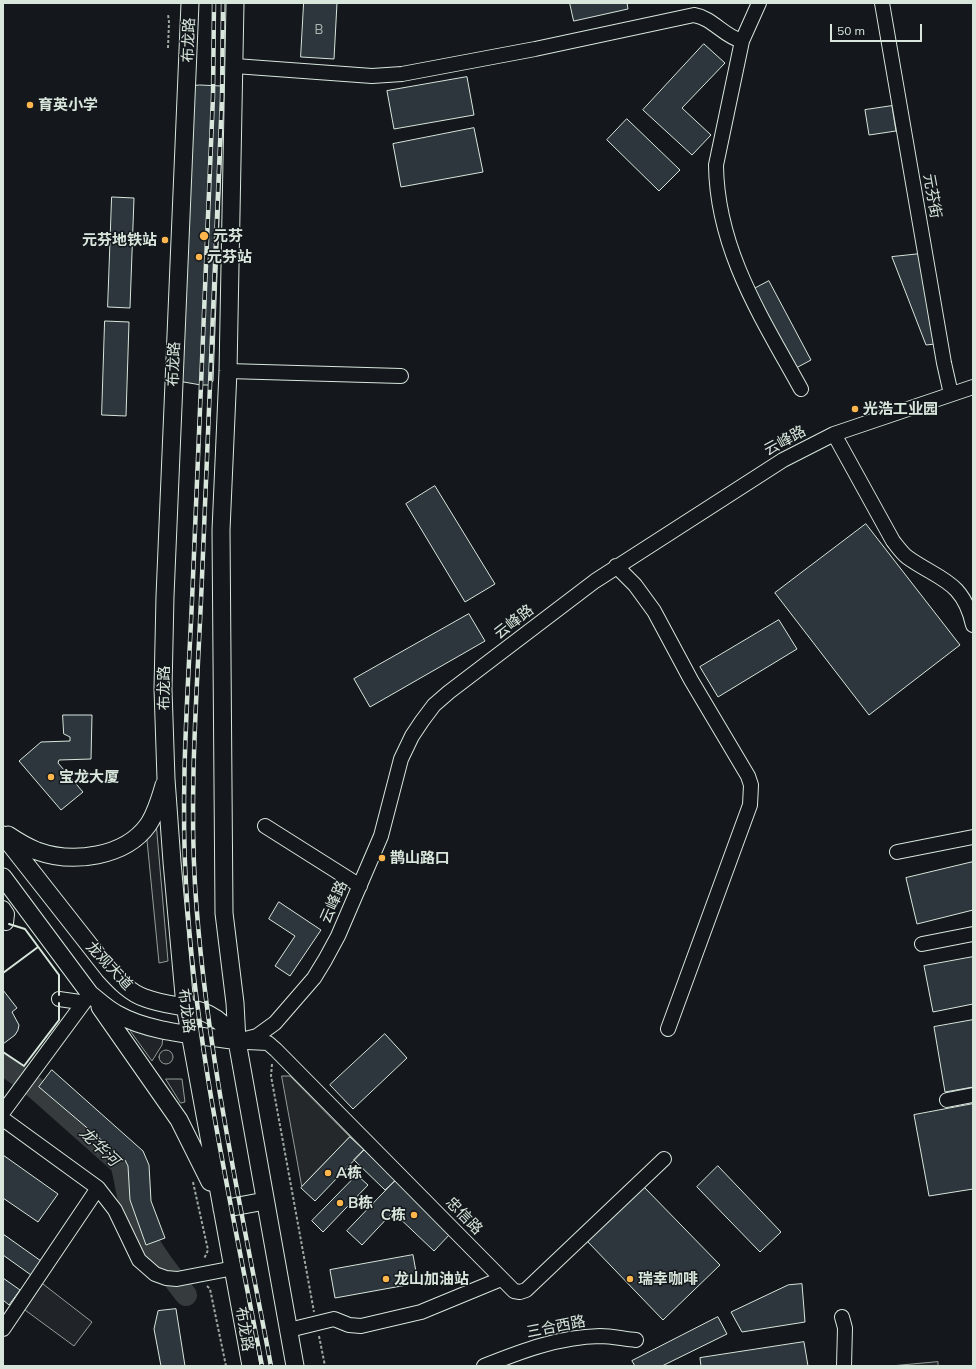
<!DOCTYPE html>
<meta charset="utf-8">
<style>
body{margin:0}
#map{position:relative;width:976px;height:1369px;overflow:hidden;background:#14181c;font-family:Mulish,sans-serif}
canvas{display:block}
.frame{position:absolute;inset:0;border:4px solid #d8e6dc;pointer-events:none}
.scale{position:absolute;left:830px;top:24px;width:92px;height:18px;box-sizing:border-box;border:2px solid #d8e6dc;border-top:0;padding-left:5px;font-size:12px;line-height:14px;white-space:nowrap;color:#d8e6dc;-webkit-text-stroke:3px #14181c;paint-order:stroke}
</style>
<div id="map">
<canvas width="976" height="1369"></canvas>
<div class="frame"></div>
<div class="scale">50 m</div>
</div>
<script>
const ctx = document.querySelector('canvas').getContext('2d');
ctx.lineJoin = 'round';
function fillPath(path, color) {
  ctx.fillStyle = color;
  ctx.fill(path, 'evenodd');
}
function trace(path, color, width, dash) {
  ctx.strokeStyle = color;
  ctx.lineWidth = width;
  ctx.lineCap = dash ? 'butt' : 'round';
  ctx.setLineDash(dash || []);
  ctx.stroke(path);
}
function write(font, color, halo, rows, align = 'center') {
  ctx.font = font + ' Mulish,"Noto Sans SC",sans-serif';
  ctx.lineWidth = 3;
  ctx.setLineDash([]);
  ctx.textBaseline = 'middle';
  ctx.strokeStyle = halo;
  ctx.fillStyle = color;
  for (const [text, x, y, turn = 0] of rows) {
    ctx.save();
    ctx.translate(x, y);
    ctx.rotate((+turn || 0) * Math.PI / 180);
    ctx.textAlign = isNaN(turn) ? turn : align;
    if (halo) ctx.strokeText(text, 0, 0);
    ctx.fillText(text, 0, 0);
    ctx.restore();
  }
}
const green = new Path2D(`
 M 156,822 L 168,961 L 159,963 L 146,830 Z
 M 131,1029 L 163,1037 L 162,1045 L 152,1061 L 131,1032 Z
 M159 1057a7 7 0 1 1 14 0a7 7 0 1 1-14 0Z
 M 166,1079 L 182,1079 L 185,1102 L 181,1103 Z
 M 43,1284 L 92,1322 L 74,1346 L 25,1310 Z`);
fillPath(green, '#202428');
trace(green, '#939e99', 1);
const parking = new Path2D(`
 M 282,1076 L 290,1076 L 350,1137 L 302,1186 Z
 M 938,1362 L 938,1366 L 891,1366 Z`);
fillPath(parking, '#24282b');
trace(parking, '#939e99', 1);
trace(new Path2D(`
 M 3,1064 L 33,1086 L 121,1164 C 126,1179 126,1195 132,1209 C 144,1241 165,1268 186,1295`), '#363b3e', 22);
const building = new Path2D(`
 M 304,3 L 337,3 L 334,59 L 301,57 Z
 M 570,3 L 627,3 L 628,9 L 574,21 Z
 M 704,44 L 725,63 L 682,108 L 711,135 L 692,155 L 643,110 Z
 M 467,77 L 474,115 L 394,129 L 387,91 Z
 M 200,85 L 221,86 L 224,88 L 213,381 L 208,385 L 201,385 L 178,381 L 193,86 Z
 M 892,106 L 896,131 L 869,135 L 865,110 Z
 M 627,119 L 680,170 L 659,191 L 607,140 Z
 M 474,128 L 483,172 L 401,187 L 393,144 Z
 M 112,197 L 134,198 L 130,308 L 108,307 Z
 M 920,254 L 935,344 L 926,345 L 892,257 Z
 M 769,281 L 811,360 L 796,368 L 754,289 Z
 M 105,321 L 129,322 L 126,416 L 102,415 Z
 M 435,486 L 495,584 L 465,602 L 406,504 Z
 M 866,524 L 960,645 L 869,715 L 775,593 Z
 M 469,614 L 485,641 L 370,707 L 354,679 Z
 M 779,620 L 797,649 L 718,697 L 700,667 Z
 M 63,715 L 92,715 L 91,759 L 59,760 L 58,763 L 83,792 L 61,810 L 19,761 L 41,742 L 70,741 L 70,737 L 64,734 Z
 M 973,862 L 973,910 L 917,924 L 906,878 Z
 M 279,902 L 321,930 L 290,976 L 275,966 L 295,936 L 269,919 Z
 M 973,957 L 973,1004 L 933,1012 L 924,966 Z
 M 3,990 L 17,1008 L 12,1012 L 19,1025 L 18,1030 L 15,1035 L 3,1044 Z
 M 973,1020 L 973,1087 L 945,1092 L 934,1027 Z
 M 385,1034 L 407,1058 L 353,1109 L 330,1085 Z
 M 52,1070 L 143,1151 L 149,1165 L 151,1201 L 165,1238 L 146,1245 L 130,1200 L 128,1166 L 125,1160 L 39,1087 Z
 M 973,1104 L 973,1189 L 929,1196 L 914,1115 Z
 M 350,1137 L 364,1150 L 315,1201 L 301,1188 Z
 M 364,1150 L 396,1180 L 385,1190 L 354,1160 Z
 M 3,1155 L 58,1194 L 38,1222 L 3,1198 Z
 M 718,1166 L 781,1232 L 760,1252 L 697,1187 Z
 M 357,1175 L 368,1185 L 323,1232 L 312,1221 Z
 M 396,1180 L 451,1233 L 434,1251 L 393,1212 L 362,1245 L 347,1231 Z
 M 644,1187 L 720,1265 L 663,1320 L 587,1241 Z
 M 3,1234 L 41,1261 L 31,1275 L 3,1255 Z
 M 413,1255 L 418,1283 L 335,1298 L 330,1270 Z
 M 3,1278 L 20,1290 L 9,1305 L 3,1300 Z
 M 802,1284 L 805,1322 L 742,1332 L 731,1312 L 788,1285 Z
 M 176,1309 L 185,1366 L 161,1366 L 154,1329 L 158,1311 Z
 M 718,1317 L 727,1334 L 662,1366 L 635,1366 L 632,1361 Z
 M 804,1342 L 808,1366 L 701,1366 L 700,1358 Z`);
fillPath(building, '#2c363c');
trace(building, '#d8e6dc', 1);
const minor = new Path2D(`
 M 759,3 L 742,41 L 716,165 C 717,250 762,318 801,389
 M 882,3 L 944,363 L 951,394
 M 235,66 L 372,76 L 402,74 L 535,49 L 694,15 C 713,18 723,36 742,41
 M 228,371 L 401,376
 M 834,434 L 893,541 C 897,546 902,553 907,557 C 939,580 963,580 973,625
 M 616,566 L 635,585 L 654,611 L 691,680 L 748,776 L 751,785 L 750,805 L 668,1029
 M 265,826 L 360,886
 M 897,852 L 973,837
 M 3,908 L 7,914 L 6,923
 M 922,944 L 973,934
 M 59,999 L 80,1002 L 82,1004
 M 237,1041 L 257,1036 L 275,1023 L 314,978 L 325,960 L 338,936 L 381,836 L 401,759 L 412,736 L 422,721 L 434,705 L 449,692 L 595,581 L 783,460 L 834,434 L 973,387
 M 247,1042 L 268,1043 L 276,1050 L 514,1291 L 520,1292 L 526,1290 L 664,1159
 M 947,1100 L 973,1095
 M 3,1112 L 90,994
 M 3,1119 L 98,1188 L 115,1210 L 139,1260 L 155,1274 L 166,1278 L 177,1279 L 234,1268
 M 842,1317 L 845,1328 L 844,1366
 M 3,1329 L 98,1188
 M 289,1330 L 334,1319 L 349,1325 L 361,1326 L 421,1312 L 501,1279
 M 484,1366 C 522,1351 558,1337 600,1336 C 612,1336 624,1339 636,1340`);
const major = new Path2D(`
 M 190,3 L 165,596 L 163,689 L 166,779 L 172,862 L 185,1006 L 251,1366
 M 235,3 L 228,371 L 221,530 L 224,913 L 235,1003 L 237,1041 L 295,1366
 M 3,835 L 109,970 C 119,981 130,993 145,998 C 183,1012 210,1000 237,1041
 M 8,835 C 17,841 27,847 37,851 C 73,864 125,857 148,825 C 156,813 160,799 164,785
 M 3,877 L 90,994 C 99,1001 107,1009 117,1014 C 150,1033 199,1035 237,1041
 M 100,1007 L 179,1120 L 210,1182
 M 222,1209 L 265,1201`);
trace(minor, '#d8e6dc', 16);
trace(major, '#d8e6dc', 19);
trace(new Path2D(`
 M 168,4 L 168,3
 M 168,48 L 169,22 L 168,14
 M 272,1064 L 271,1076 L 314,1312
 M 193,1182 L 208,1250 L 204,1259
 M 207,1286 L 210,1289 L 226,1366
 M 319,1336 L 325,1366`), '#9da8a2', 2, [3, 2]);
trace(minor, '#14181c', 14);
trace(major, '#14181c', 17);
const rail = new Path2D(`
 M 214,3 L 213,96 C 206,257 200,417 193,577 C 189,680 180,782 186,885 C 195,1047 232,1207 262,1366
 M 223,3 L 222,97 C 215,257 209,417 202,577 C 198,680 189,783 195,885 C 205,1047 241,1207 271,1366`);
trace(rail, '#d8e6dc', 4.5);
trace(rail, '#14181c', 3, [9]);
trace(new Path2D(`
 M 9,924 L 25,929 L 59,975 L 59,995
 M 3,973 L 38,947
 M 3,1052 L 24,1066 L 59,1020 L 59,1003`), '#d8e6dc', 2);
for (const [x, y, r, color] of [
 [30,105,4,"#ffb74d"],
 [204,236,5,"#ffb74d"],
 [165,240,4,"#ffb74d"],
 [199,257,4,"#ffb74d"],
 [855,409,4,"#ffb74d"],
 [51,777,4,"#ffb74d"],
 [382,858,4,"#ffb74d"],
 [328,1173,4,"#ffb74d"],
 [340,1203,4,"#ffb74d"],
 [414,1215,4,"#ffb74d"],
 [386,1279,4,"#ffb74d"],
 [630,1279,4,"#ffb74d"]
]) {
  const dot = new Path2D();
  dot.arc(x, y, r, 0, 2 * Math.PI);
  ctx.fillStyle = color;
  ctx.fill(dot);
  trace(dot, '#14181c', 1.5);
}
write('13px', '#adbab4', null, [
 ["B",319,30]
]);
write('15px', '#d8e6dc', '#14181c', [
 ["布龙路",189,40,-88],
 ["元芬街",932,196,80],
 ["布龙路",174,364,-88],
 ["云峰路",785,441,-29],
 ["云峰路",514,622,-38],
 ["布龙路",164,688,-90],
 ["云峰路",334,902,-66],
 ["龙观大道",109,966,47],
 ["布龙路",186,1011,82],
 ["忠信路",464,1216,46],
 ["三合西路",556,1327,-11],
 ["布龙路",244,1329,80]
]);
write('bold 15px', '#d8e6dc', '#14181c', [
 ["育英小学",38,105],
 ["元芬",213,236],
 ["元芬地铁站",157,240,"right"],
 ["元芬站",207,257],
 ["光浩工业园",863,409],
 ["宝龙大厦",59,777],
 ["鹊山路口",390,858],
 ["A栋",336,1173],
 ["B栋",348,1203],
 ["C栋",406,1215,"right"],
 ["龙山加油站",394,1279],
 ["瑞幸咖啡",638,1279]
], 'left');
write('italic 16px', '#d8e6dc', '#14181c', [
 ["龙华河",99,1147,44]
]);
</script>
